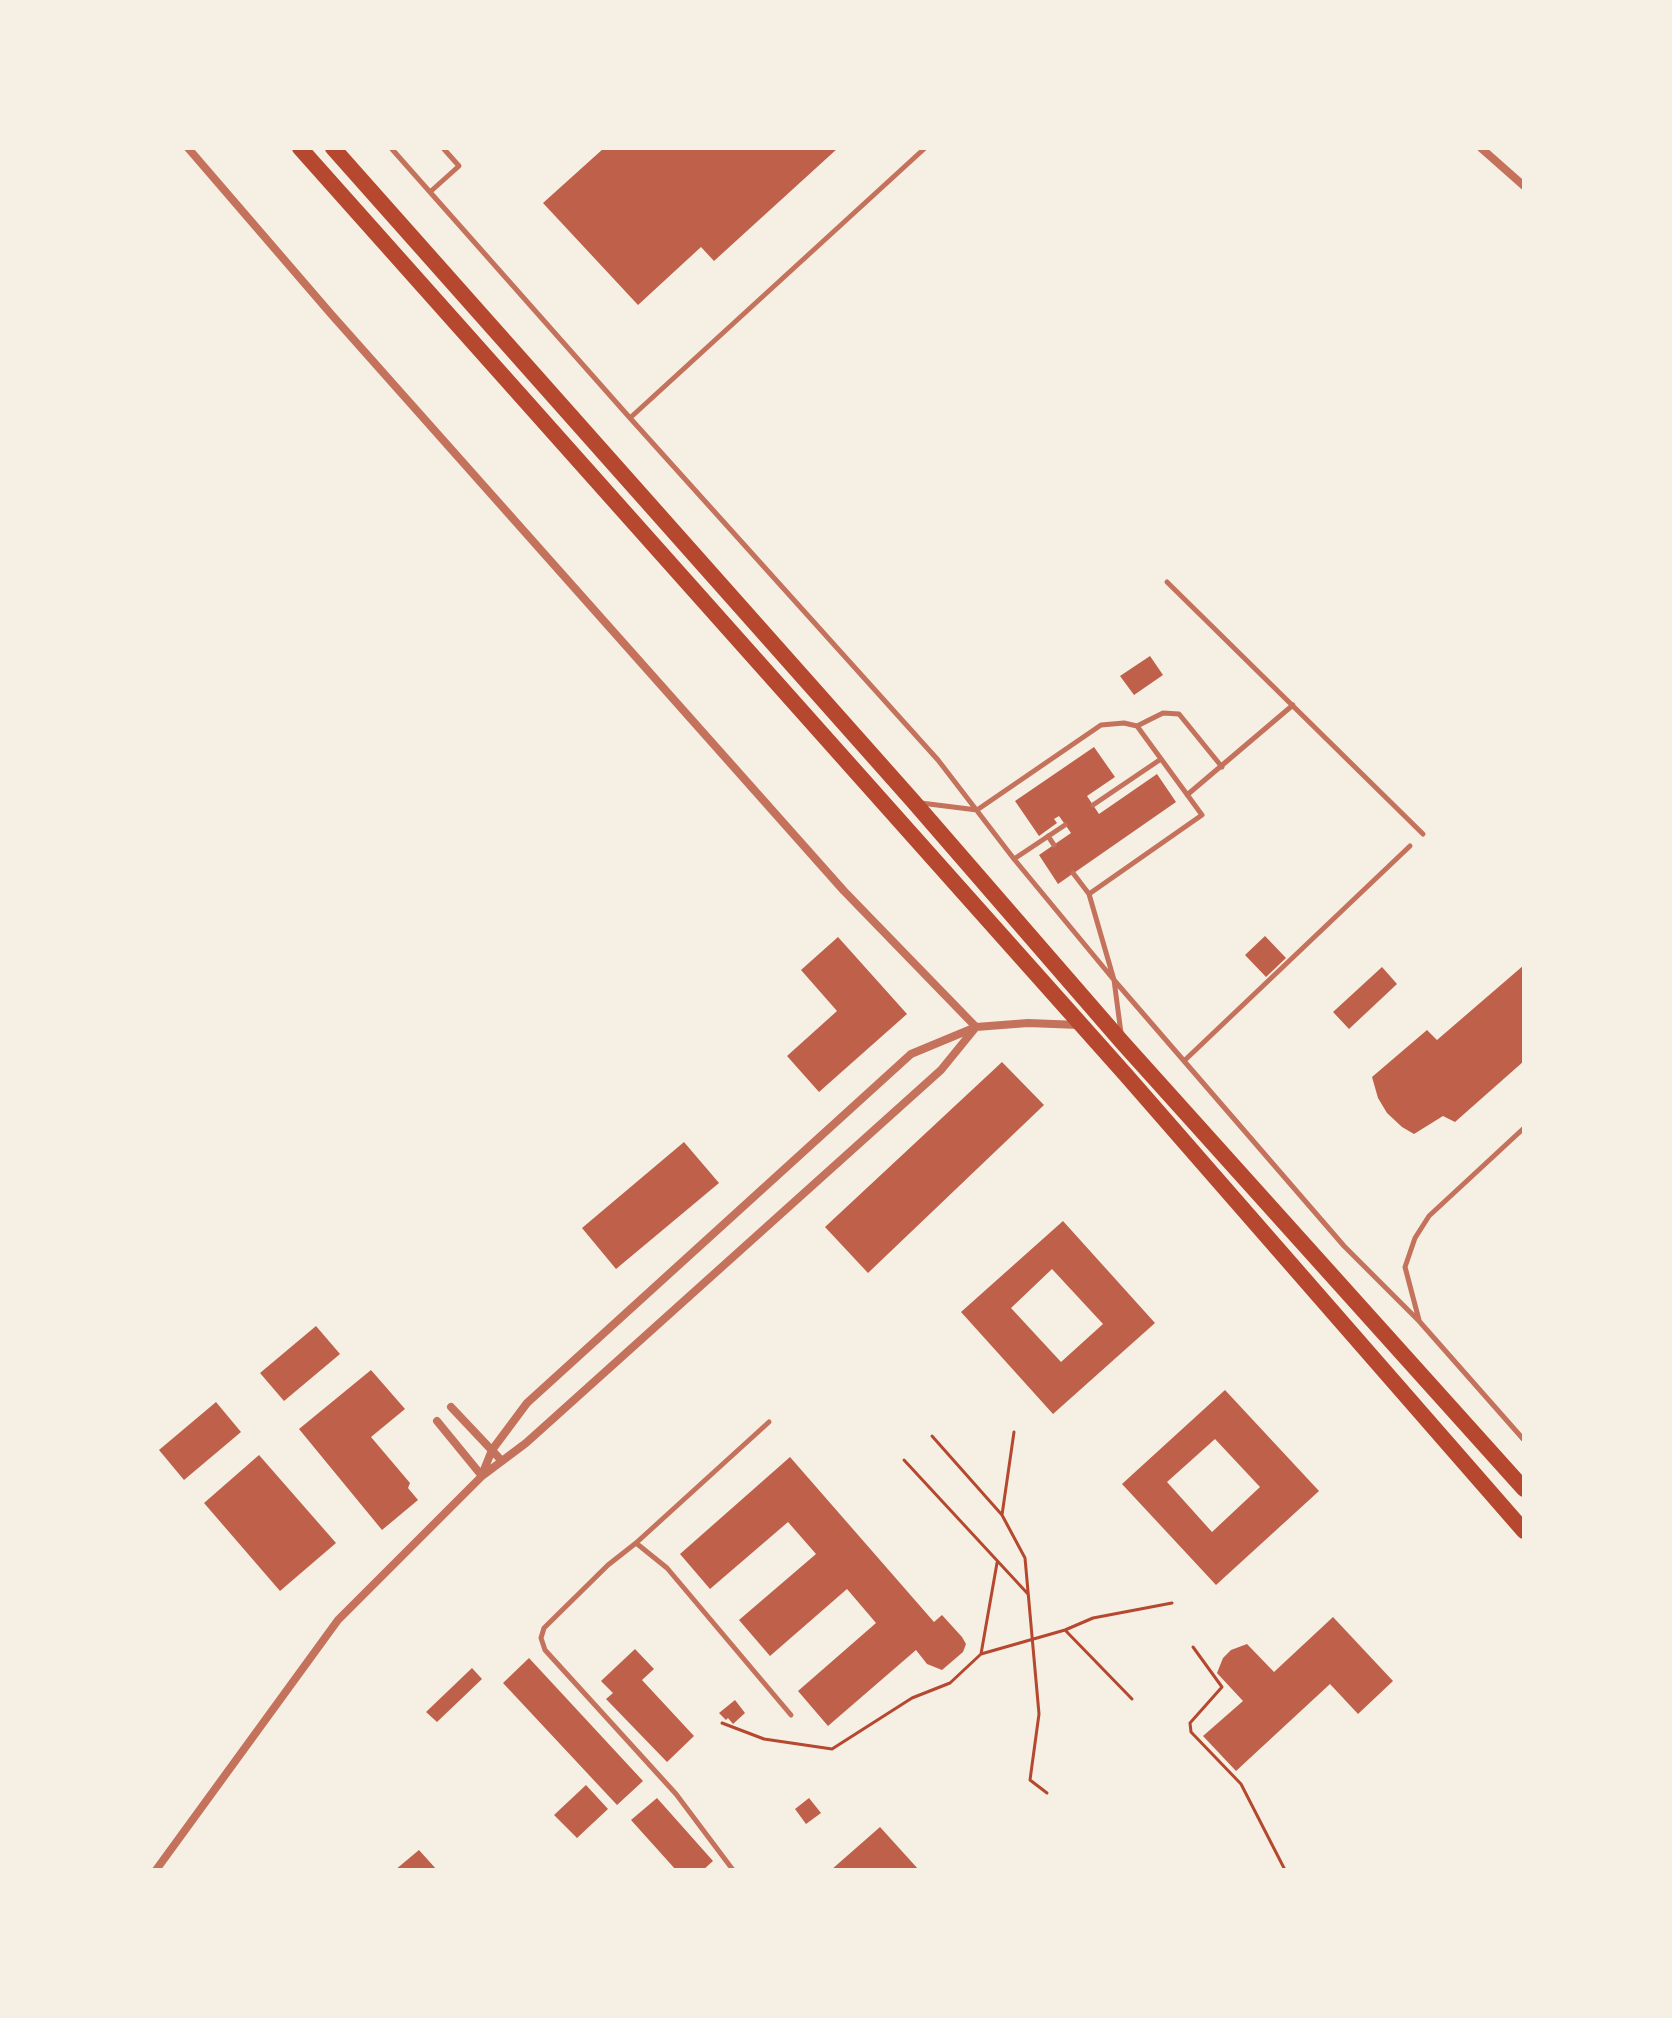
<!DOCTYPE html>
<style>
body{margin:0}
#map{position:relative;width:1672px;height:2018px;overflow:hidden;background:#f6efe4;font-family:"Alegreya Sans",sans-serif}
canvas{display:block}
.frame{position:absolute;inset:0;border:150px solid #f6efe4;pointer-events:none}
</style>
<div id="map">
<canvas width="1672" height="2018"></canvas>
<div class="frame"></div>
</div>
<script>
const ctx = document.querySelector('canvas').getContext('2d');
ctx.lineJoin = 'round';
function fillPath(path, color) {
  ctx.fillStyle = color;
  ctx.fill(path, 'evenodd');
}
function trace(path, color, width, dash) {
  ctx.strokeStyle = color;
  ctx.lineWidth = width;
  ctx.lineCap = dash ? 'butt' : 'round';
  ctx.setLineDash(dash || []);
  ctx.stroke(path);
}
fillPath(new Path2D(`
 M 604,148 L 838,148 L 714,261 L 701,247 L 638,305 L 543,203 Z
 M 1150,656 L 1163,675 L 1134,695 L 1120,676 Z
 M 1094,747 L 1115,777 L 1087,796 L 1099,814 L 1157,774 L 1176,802 L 1058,884 L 1039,855 L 1071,833 L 1059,816 L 1054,819 L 1057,823 L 1039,836 L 1015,801 Z
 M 1265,936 L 1286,958 L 1266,977 L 1245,955 Z
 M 838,937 L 907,1014 L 819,1092 L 787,1056 L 837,1011 L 801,970 Z
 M 1524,965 L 1524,1061 L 1455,1122 L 1443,1116 L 1414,1134 L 1402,1127 L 1387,1113 L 1378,1098 L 1372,1077 L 1427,1030 L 1437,1040 Z
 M 1382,967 L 1397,984 L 1349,1029 L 1333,1012 Z
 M 1002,1062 L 1044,1105 L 868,1273 L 825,1227 Z
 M 684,1142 L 719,1183 L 616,1269 L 582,1228 Z
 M 1063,1221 L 1155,1323 L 1053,1414 L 961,1312 ZM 1052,1269 L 1103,1324 L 1061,1362 L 1011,1308 Z
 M 316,1326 L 340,1354 L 284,1401 L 260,1373 Z
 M 371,1370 L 405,1409 L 371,1437 L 410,1483 L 408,1488 L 418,1500 L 382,1530 L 299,1429 Z
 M 1225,1390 L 1319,1491 L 1216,1585 L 1122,1484 ZM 1215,1439 L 1260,1487 L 1212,1532 L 1167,1482 Z
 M 216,1402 L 241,1432 L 184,1480 L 159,1450 Z
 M 259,1455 L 336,1543 L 280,1591 L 204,1503 Z
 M 790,1457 L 934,1622 L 942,1615 L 962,1637 L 966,1644 L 963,1652 L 942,1670 L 927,1664 L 916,1650 L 828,1726 L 798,1691 L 876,1623 L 847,1589 L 770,1656 L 739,1620 L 816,1554 L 788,1522 L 710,1589 L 680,1554 Z
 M 1333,1617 L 1393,1681 L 1358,1714 L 1330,1684 L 1236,1771 L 1203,1736 L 1243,1701 L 1217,1673 L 1223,1658 L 1231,1650 L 1247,1644 L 1274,1672 Z
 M 635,1649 L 654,1669 L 642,1680 L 694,1736 L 667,1762 L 606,1699 L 613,1693 L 601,1681 Z
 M 529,1658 L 643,1781 L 617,1805 L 503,1683 Z
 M 472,1668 L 482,1679 L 437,1722 L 426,1712 Z
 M 735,1700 L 745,1713 L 733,1724 L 728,1718 L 726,1720 L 719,1713 Z
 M 586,1785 L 608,1809 L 577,1838 L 554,1815 Z
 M 657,1798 L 713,1861 L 703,1870 L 676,1870 L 631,1820 Z
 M 809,1798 L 821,1813 L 806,1824 L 795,1809 Z
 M 880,1827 L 919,1870 L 831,1870 Z
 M 419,1850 L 437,1870 L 395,1870 Z`), '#bf614a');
trace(new Path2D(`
 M 932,1436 L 1002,1515 L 1014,1432
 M 904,1460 L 1028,1594
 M 1002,1515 L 1025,1558 L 1039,1714 L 1030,1780 L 1047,1793
 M 1065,1630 L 1132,1699
 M 1193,1647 L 1222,1687 L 1190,1723 L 1191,1732 L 1241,1784 L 1285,1870
 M 981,1654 L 997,1563
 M 722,1723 L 764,1739 L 832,1749 L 912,1698 L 950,1683 L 981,1654 L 1065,1630 L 1093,1618 L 1172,1603`), '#b5482f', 3);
trace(new Path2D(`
 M 391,148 L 630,418 L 938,760 L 1014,859 L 1114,980 L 1344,1246 L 1419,1321 L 1524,1440
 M 430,192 L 459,166 L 443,148
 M 630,418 L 925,148
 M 1167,582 L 1423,834
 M 1137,726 L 1163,713 L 1179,714 L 1222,767
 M 1187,795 L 1293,705
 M 921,803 L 977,810 L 1101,725 L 1124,723 L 1137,726 L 1202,815 L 1089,894 L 1114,980 L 1121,1033
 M 1093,805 L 1161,759
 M 1048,836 L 1054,845
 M 1014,859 L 1065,825
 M 1073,873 L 1089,894
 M 1184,1061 L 1410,846
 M 1419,1320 L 1405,1267 L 1415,1238 L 1429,1216 L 1524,1128
 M 636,1543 L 667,1568 L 791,1715
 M 733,1870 L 676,1794 L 545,1650 L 541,1638 L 544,1628 L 608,1565 L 636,1543 L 769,1422`), '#c5725c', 5);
trace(new Path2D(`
 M 188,148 L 331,314 L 844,891 L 976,1027
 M 1481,148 L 1524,186
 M 451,1407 L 502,1461
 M 437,1421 L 482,1476
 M 482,1475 L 492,1450 L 527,1403 L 911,1054 L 976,1027 L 1028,1023 L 1079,1025
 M 156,1870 L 338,1620 L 482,1476 L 526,1443 L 941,1070 L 976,1027`), '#c5725c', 8);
trace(new Path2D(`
 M 300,148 L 1126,1075 L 1524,1531
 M 333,148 L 913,801 L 1122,1042 L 1524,1489`), '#b5482f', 16);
</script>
